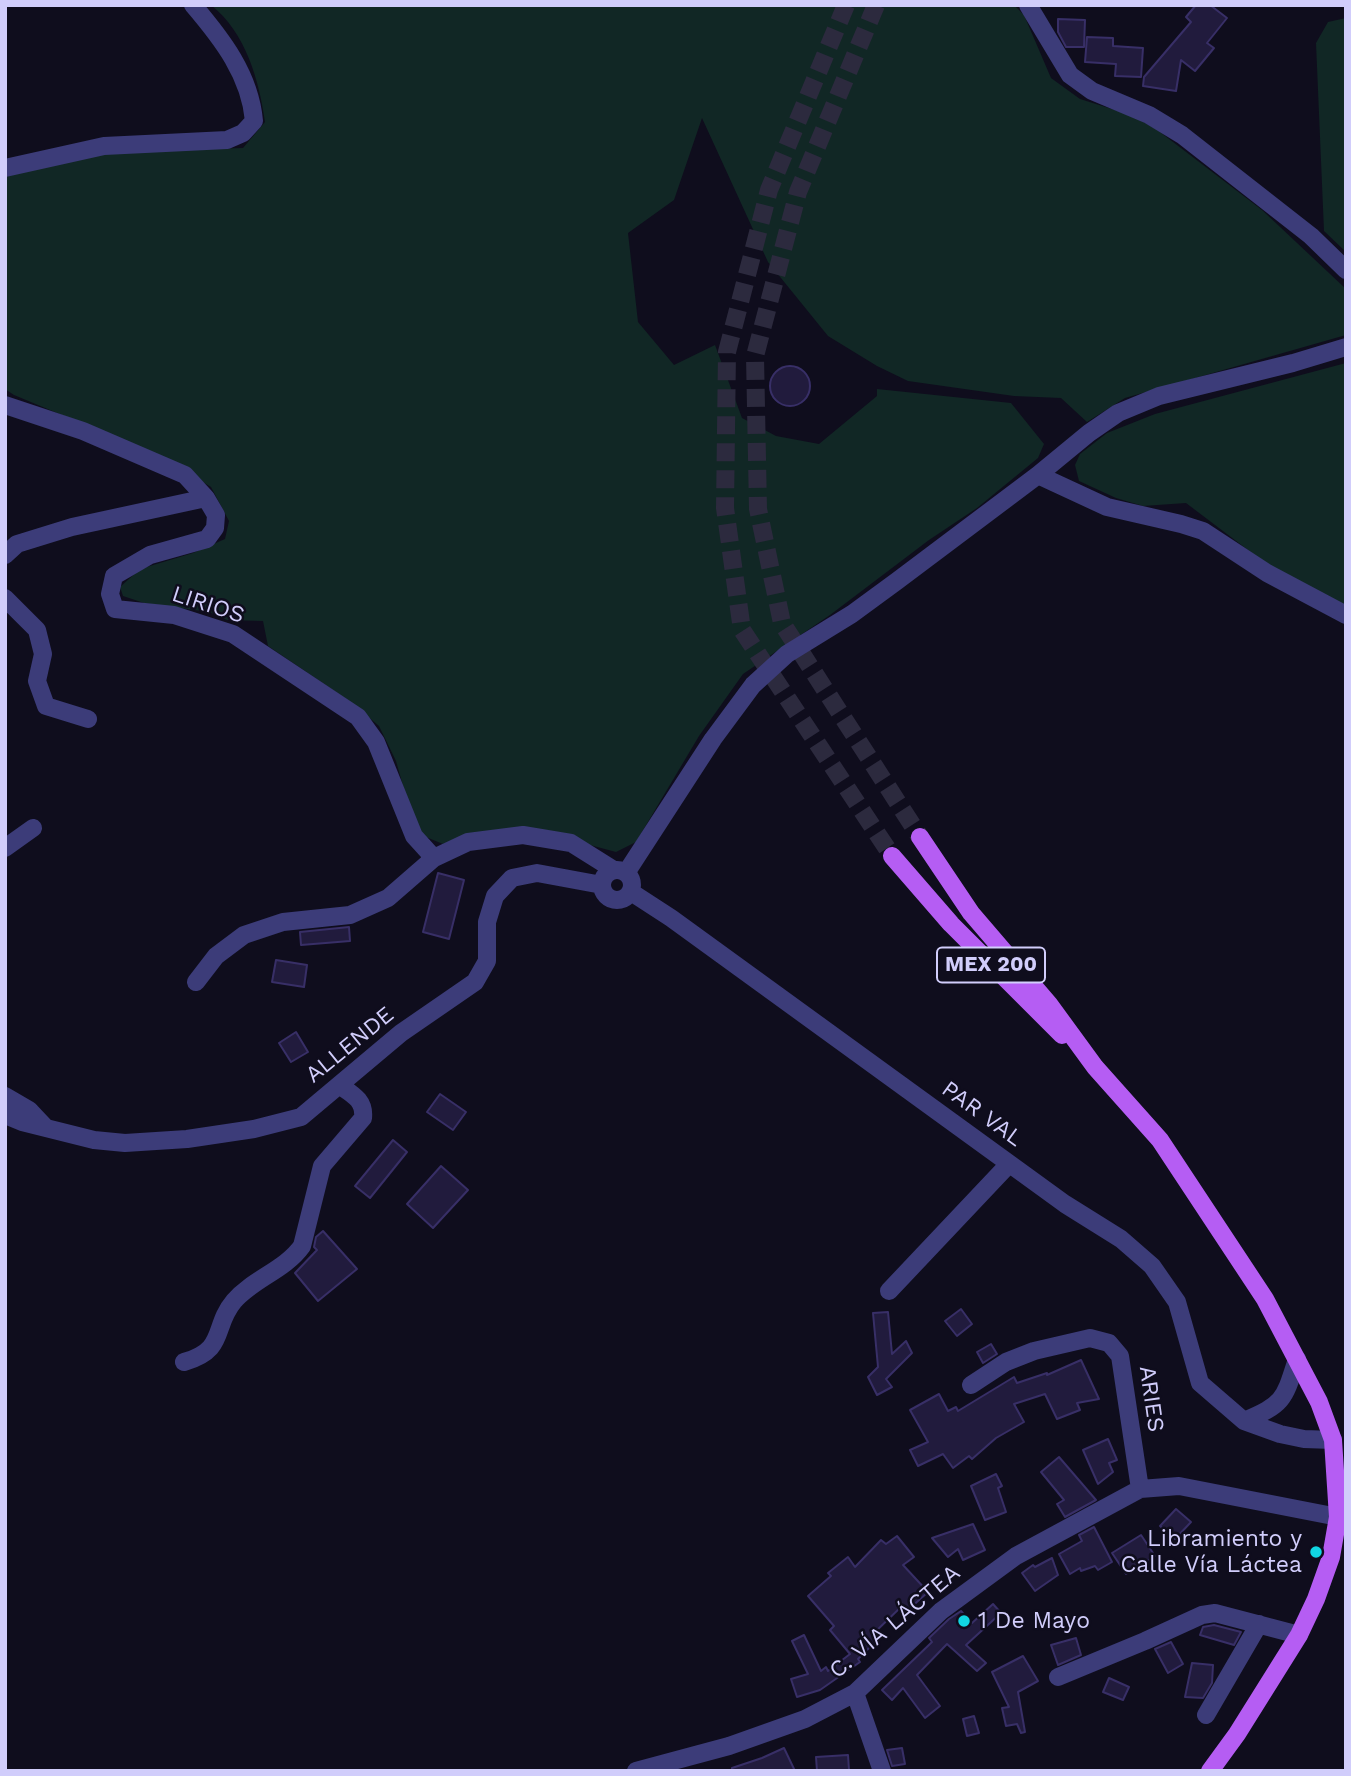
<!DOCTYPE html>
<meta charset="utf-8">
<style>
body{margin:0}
#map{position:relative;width:1351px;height:1776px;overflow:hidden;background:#0f0d1d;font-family:"Work Sans",sans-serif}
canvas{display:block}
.frame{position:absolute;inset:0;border:7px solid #d1cdfb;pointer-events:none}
</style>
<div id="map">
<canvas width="1351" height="1776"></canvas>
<div class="frame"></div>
</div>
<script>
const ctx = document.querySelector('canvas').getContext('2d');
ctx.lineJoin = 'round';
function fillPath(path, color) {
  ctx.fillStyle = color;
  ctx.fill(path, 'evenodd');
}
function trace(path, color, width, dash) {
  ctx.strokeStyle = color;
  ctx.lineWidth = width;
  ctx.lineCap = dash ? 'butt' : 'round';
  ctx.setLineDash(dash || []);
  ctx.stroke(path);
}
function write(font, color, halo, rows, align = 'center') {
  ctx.font = font + ' "Work Sans",sans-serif';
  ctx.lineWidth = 5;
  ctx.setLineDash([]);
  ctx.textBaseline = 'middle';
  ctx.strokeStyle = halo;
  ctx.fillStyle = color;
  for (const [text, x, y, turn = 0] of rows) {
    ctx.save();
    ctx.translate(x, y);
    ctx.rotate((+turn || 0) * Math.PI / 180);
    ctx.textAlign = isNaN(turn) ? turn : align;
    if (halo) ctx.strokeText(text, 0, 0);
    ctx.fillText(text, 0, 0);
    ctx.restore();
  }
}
fillPath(new Path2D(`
 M 211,5 L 1014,5 L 1024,15 L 1051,78 L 1080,99 L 1131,115 L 1156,129 L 1262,210 L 1346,289 L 1346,335 L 1125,398 L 1087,422 L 1061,398 L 1014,396 L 908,381 L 877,366 L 828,336 L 768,262 L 702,118 L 674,200 L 628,233 L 638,322 L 674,365 L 715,345 L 742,418 L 776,436 L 819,444 L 877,396 L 877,389 L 1011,403 L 1044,444 L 1038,458 L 977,508 L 929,540 L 830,615 L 743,674 L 699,736 L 636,842 L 616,852 L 545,833 L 487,832 L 443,844 L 421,835 L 409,807 L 396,761 L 379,726 L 348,700 L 268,646 L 263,621 L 227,620 L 209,612 L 144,603 L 123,596 L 120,587 L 140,569 L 193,553 L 225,539 L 229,521 L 211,487 L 158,455 L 14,395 L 5,389 L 5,176 L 104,152 L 243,148 L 265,122 C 259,80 246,33 211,5 Z
 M 1346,18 L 1346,252 L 1324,231 L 1316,43 L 1328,22 Z
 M 1346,363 L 1346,608 L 1281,575 L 1186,503 L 1143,506 L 1116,498 L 1079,481 L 1075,465 L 1080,454 L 1107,433 L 1155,414 Z`), '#112725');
const building = new Path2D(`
 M 1196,5 L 1210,5 L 1227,18 L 1207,43 L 1214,48 L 1195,71 L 1181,60 L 1176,91 L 1143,86 L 1144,77 L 1191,22 L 1186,17 Z
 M 1058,19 L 1085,20 L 1084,47 L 1066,47 L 1058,32 Z
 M 1087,37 L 1113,38 L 1113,46 L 1143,48 L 1141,77 L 1115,76 L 1116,64 L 1085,62 Z
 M770 386a20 20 0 1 1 40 0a20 20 0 1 1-40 0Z
 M 438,873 L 464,880 L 449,939 L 423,932 Z
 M 349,927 L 350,941 L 301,945 L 300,932 Z
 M 276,960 L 307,965 L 304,987 L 272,982 Z
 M 296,1032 L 308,1052 L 291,1062 L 279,1043 Z
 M 440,1094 L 466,1112 L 453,1130 L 427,1112 Z
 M 393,1140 L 407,1152 L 370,1198 L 355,1186 Z
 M 441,1166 L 468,1190 L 433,1228 L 407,1204 Z
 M 323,1231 L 357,1269 L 318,1301 L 295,1273 L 317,1250 L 314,1247 L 316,1237 Z
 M 961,1309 L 972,1324 L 957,1336 L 945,1321 Z
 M 888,1312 L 892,1354 L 906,1341 L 912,1353 L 886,1379 L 892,1387 L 877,1395 L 868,1377 L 878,1367 L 873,1313 Z
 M 991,1344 L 997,1354 L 983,1363 L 977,1352 Z
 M 1081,1360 L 1099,1399 L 1077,1403 L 1080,1410 L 1057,1419 L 1045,1394 L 1014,1404 L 1024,1422 L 996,1438 L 972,1459 L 969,1456 L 953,1468 L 943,1454 L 918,1466 L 910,1450 L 928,1442 L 910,1410 L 939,1394 L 948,1411 L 956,1407 L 958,1411 L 1014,1377 L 1017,1383 L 1047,1373 L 1047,1375 Z
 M 1108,1439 L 1117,1460 L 1109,1463 L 1113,1472 L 1098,1484 L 1083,1450 Z
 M 1059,1457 L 1096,1500 L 1065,1517 L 1057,1504 L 1064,1500 L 1041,1472 Z
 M 996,1474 L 1002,1486 L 998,1488 L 1006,1512 L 985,1520 L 971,1486 Z
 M 1176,1509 L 1191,1522 L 1175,1539 L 1160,1526 Z
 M 973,1524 L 985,1550 L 963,1560 L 958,1549 L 948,1557 L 932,1538 Z
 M 1094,1527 L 1112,1562 L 1098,1570 L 1095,1566 L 1081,1571 L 1080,1568 L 1070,1574 L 1059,1554 L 1082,1541 L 1079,1535 Z
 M 1141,1535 L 1155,1556 L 1126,1574 L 1112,1553 Z
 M 897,1536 L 914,1557 L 903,1565 L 928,1592 L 908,1610 L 903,1605 L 873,1634 L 878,1639 L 858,1659 L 860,1662 L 820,1690 L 797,1697 L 791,1679 L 808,1674 L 792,1641 L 804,1635 L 821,1671 L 826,1667 L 828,1671 L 850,1654 L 830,1630 L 834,1626 L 808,1596 L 831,1576 L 828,1573 L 848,1557 L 855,1567 L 881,1540 L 886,1544 Z
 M 1052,1558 L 1058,1575 L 1035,1591 L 1022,1573 L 1033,1565 L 1035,1567 Z
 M 993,1604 L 1001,1613 L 966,1645 L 986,1663 L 977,1671 L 947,1644 L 917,1675 L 940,1706 L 925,1718 L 903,1688 L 892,1700 L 882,1690 L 932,1642 L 929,1638 L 949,1619 L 961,1611 L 972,1623 Z
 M 1214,1625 L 1241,1632 L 1234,1645 L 1200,1635 L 1203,1627 Z
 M 1076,1638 L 1081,1655 L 1058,1665 L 1051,1645 Z
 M 1171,1642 L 1183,1664 L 1168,1673 L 1155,1649 Z
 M 1023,1656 L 1038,1681 L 1018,1692 L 1025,1732 L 1021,1733 L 1017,1724 L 1006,1726 L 1002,1708 L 1009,1707 L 992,1672 Z
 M 1192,1663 L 1213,1665 L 1212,1683 L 1203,1698 L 1185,1697 Z
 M 1109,1678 L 1129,1687 L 1123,1700 L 1103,1692 Z
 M 974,1716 L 979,1733 L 967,1736 L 963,1719 Z
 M 784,1748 L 795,1771 L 732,1771 L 732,1768 L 762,1758 Z
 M 902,1748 L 905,1764 L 892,1766 L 887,1750 Z
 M 848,1755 L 849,1770 L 817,1771 L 816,1757 Z`);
fillPath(building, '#211b3d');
trace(building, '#382f67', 2);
trace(new Path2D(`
 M 846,5 L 769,190 L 727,352 L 725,508 L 742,630 L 892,856
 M 876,5 L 798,192 L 755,356 L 758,509 L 782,623 L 920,837`), '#2c2a3e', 18, [18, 9]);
trace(new Path2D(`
 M 1028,5 L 1070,75 L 1092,91 L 1149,115 L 1182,135 L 1311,236 L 1346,270
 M 5,168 L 104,146 L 227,140 L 243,133 L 254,121 C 250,75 222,39 193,5
 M 5,405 L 83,431 L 185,475 L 206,498 L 216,515 L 215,528 L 207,539 L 150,555 L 114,576 L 110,594 L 115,609 L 174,615 L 233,634 L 358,717 L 376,742 L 414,836 L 434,858 L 468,842 L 523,835 L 571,843 L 614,870
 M 1038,475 L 1107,507 L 1181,524 L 1203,531 L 1267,573 L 1346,615
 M 5,555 L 17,544 L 72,527 L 206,498
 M 5,598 L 37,630 L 43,654 L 37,681 L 46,706 L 88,719
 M 5,848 L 33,828
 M602 885a15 15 0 1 1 30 0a15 15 0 1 1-30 0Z
 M 626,873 L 713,739 L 753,685 L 787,654 L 852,614 L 897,581 L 1038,475 L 1089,433 L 1118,413 L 1159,396 L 1293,363 L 1346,347
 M 631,892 L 671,918 L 1065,1204 L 1121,1239 L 1152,1266 L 1177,1302 L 1200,1383 L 1244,1421 L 1280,1434 L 1304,1439 L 1333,1440
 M 196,982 L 216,956 L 244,935 L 283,922 L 350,915 L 388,898 L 434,858
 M 5,1096 L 29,1110 L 45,1127
 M 5,1115 L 22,1122 L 94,1140 L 125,1143 L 187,1139 L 254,1129 L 301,1117 L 401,1033 L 475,982 L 487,961 L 487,922 L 495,896 L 512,878 L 537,873 L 602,885
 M 889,1291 L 1009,1164
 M 184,1362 C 227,1350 212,1327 234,1301 C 253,1279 285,1270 302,1246 L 322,1166 L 363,1118 C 365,1100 352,1094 339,1085
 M 971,1385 L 1006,1362 L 1034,1351 L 1090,1338 L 1109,1343 L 1120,1356 L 1140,1489
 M 1244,1421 C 1284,1404 1284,1400 1297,1359
 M 1058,1677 L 1145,1641 L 1202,1615 L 1215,1613 L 1299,1635
 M 855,1693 L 882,1771
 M 1206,1715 L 1259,1624
 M 636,1771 L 729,1746 L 805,1719 L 855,1693 L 941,1611 L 1016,1556 L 1140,1489 L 1179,1486 L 1338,1517`), '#3c3c79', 18);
trace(new Path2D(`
 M 920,837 L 971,913 L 1049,1004 L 1095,1067 L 1160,1140 L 1265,1299 L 1319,1402 L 1333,1440 L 1338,1517 L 1331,1557 L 1316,1599 L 1299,1635 L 1237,1734 L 1210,1771
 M 892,856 L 951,924 L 1062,1035`), '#b55df3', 18);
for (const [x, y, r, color] of [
 [1316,1552,7,"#11d6e3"],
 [964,1621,7,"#11d6e3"]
]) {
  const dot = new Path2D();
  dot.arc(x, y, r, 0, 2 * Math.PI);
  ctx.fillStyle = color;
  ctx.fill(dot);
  trace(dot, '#0f0d1d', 2.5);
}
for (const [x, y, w] of [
 [991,965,108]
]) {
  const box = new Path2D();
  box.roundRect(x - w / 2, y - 17.5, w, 35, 5);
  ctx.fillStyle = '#0f0d1d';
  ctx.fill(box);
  trace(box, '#d1cdfb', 2);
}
write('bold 21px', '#d1cdfb', null, [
 ["MEX 200",991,965]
]);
write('23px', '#d1cdfb', '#0f0d1d', [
 ["LIRIOS",208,605,18],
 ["ALLENDE",350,1045,-39],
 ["PAR VAL",982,1114,36],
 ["ARIES",1151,1399,82],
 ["C. VÍA LÁCTEA",895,1622,-40]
]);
write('23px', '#d1cdfb', '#0f0d1d', [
 ["Libramiento y",1302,1539],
 ["Calle Vía Láctea",1302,1565],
 ["1 De Mayo",978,1621,"left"]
], 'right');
</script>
